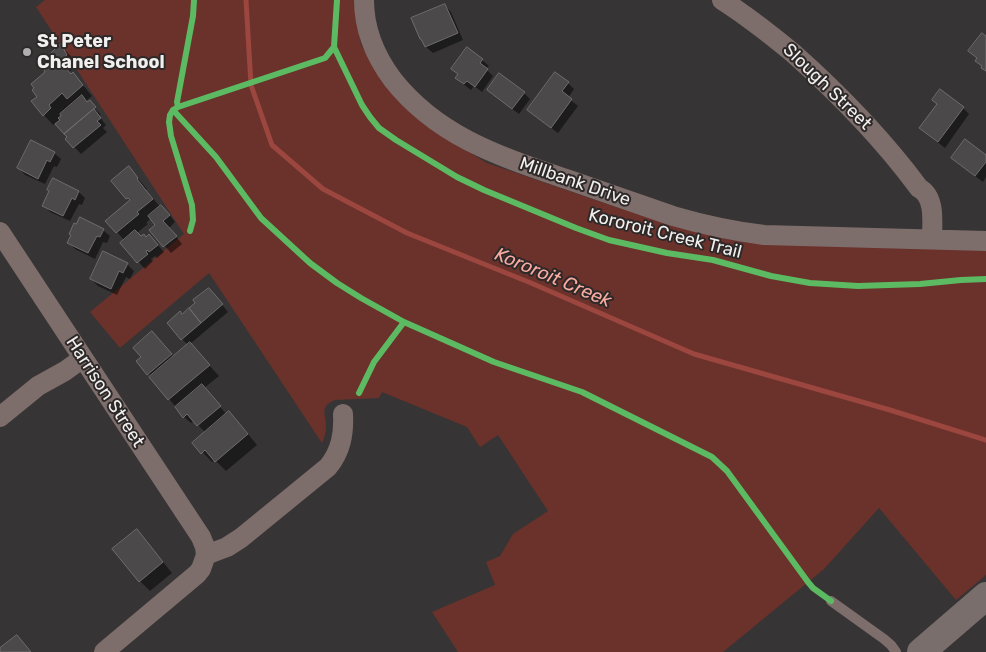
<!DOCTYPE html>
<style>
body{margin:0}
canvas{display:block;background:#363434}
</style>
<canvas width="986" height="652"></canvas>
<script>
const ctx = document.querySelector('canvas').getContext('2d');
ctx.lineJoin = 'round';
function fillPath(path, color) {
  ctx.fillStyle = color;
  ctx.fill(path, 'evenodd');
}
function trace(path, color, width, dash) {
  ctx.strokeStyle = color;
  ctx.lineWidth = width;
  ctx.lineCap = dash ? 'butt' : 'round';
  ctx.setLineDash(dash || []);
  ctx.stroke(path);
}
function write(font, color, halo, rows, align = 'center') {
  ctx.font = font + ' Rubik,sans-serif';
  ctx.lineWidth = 4;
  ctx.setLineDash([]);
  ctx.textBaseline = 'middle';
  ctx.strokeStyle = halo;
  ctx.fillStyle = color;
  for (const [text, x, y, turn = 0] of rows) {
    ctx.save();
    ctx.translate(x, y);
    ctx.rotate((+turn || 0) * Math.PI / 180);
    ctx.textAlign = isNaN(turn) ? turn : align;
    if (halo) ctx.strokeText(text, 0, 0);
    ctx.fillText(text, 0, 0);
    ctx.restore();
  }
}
fillPath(new Path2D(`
 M 45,0 L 354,0 L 361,45 L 391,89 L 432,130 L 487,163 L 619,208 L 731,240 L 986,250 L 986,575 L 956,600 L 879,508 L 824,569 L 723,652 L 458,652 L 432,612 L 495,585 L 486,562 L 500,556 L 513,534 L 548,511 L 498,435 L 480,447 L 467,427 L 382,392 L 379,398 L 335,400 C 319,406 326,415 326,427 C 326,433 324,438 322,443 L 209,273 L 120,348 L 90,312 L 184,234 L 36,7 Z`), '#6b312b');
fillPath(new Path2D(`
 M 445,5 L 451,12 L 463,40 L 433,53 L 426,47 L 424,42 Z
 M 61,46 L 71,56 L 77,66 L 69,72 L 82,84 L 92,96 L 86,101 L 88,103 L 89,102 L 101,115 L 99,116 L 106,125 L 103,128 L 107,132 L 81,154 L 67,139 L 69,137 L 56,122 L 53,125 L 44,115 L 38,97 L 47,72 Z
 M 482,60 L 489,66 L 486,69 L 493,76 L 482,92 L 474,86 L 471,90 L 463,84 L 457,78 L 459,75 L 453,69 Z
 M 568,83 L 574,89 L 568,98 L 578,106 L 558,133 L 535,116 L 529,110 Z
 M 488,90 L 524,93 L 530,99 L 519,114 L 495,96 Z
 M 963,108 L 969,114 L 945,148 L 927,134 L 921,128 Z
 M 54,153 L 61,159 L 57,167 L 54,166 L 45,184 L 25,175 L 19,168 Z
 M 986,157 L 986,177 L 983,182 L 959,164 L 953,158 Z
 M 129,168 L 147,189 L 146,190 L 161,208 L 168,213 L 175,222 L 169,228 L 182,244 L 171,253 L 151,230 L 157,225 L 151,218 L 146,223 L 148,224 L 137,233 L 142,238 L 155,242 L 164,252 L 157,258 L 155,256 L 151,259 L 153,261 L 145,269 L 122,243 L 125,241 L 107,221 L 130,201 L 127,198 Z
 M 50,192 L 79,192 L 85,198 L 82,205 L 79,204 L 70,221 L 50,212 L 44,205 Z
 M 103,230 L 110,236 L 107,243 L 103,242 L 95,259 L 75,249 L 69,243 Z
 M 127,264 L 134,271 L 130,279 L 126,277 L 117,295 L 98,286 L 91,279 Z
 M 215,296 L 228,312 L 190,344 L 219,376 L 204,388 L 227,415 L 229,413 L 239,423 L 257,445 L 226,471 L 215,460 L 212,462 L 194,443 L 206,433 L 194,421 L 191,423 L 184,417 L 138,361 L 158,339 L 174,357 L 188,345 L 182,339 L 182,315 Z
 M 136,531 L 146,541 L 172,573 L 150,591 L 140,581 L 114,549 Z`), '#0007');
trace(new Path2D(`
 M 246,0 L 251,85 L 272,145 L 323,189 L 407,233 L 531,283 L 694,354 L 890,410 L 986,440`), '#9b463e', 5);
const building = new Path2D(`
 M 445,4 L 458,33 L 425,47 L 421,39 L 420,39 L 411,18 Z
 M 982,33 L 986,36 L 986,71 L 981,68 L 982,66 L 975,61 L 977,58 L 968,51 Z
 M 61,44 L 67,55 L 60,61 L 71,74 L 73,72 L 83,85 L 67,99 L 62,93 L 49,105 L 51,108 L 43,116 L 31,101 L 37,97 L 32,90 L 34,88 L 31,84 L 45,72 L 44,70 L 50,64 L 45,59 Z
 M 467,47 L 483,59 L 480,63 L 488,69 L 475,87 L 467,81 L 464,84 L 455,78 L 458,74 L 451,69 Z
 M 555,72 L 569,82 L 562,91 L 572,99 L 551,128 L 527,110 Z
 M 499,73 L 525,92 L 512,109 L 487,90 Z
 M 940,89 L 964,107 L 938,142 L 919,128 L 937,104 L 932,100 Z
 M 82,95 L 87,102 L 90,100 L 96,107 L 64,134 L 55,124 L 60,120 L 58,118 L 61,116 L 60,114 Z
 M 94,109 L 101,118 L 97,121 L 101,125 L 73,148 L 65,139 L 67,137 L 64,134 Z
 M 965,139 L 986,155 L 986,162 L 975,176 L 951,158 Z
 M 31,140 L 55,152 L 50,162 L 47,160 L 38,179 L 17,168 Z
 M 129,166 L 138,178 L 137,179 L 153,199 L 137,212 L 139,214 L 116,233 L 105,221 L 130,200 L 128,198 L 126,199 L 111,181 Z
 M 53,178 L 79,191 L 75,200 L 72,198 L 63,216 L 42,206 L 49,191 L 47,190 Z
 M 161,205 L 170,215 L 163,221 L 177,236 L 163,247 L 149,230 L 155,225 L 148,216 Z
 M 80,217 L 104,229 L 100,237 L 97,236 L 88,253 L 67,243 L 71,235 L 69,234 L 74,223 L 76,224 Z
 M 135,230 L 141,236 L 144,234 L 146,237 L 149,234 L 158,245 L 149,252 L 147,250 L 146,252 L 148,254 L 137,263 L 120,243 Z
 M 103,251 L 128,263 L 123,273 L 119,271 L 111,289 L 90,279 Z
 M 209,288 L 223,304 L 201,323 L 189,308 L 195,303 L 193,300 Z
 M 189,308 L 201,323 L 181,340 L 167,323 L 180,311 L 182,314 Z
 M 152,331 L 172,354 L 147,375 L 136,361 L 141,357 L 133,348 Z
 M 190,342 L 210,365 L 168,400 L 149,377 Z
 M 202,384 L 221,406 L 197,426 L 187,414 L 183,418 L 175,407 Z
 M 229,411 L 248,434 L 215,462 L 205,450 L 201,454 L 192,443 Z
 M 137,529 L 163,562 L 139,582 L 112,549 Z
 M 17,635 L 31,652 L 0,652 L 0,648 Z`);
fillPath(building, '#4b4949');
trace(building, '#6e6c6c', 1);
trace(new Path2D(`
 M 831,601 L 884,639 L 891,645 L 896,652`), '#7d6d6b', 10);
trace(new Path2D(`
 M 364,0 C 364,31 375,56 393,80 C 439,138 502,157 569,180 C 604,192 639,204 673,216 C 704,225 732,231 764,235 L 986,241
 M 722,0 C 747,16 770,34 793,53 C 839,94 882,138 919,188 C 936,197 932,223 932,239
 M 0,232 L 201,537 L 205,547 L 206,555
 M 0,417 L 38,386 L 65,371 L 83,358
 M 104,652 L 197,574 L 201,569 L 206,555 L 227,547 L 241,538 L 328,467 C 341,451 344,434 343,414`), '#7d6d6b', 20);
trace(new Path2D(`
 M 921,652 L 986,596`), '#7a6e6c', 28);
trace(new Path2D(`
 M 194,0 L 193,16 L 177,102 L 178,107 L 173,110 L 216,157 L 261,218 L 310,263 L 337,283 L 361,298 L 404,322 L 494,362 L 582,392 L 712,457 L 727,471 L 808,582 L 813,588 L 831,601
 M 337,0 L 334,47 L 362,105 L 370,117 L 379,128 L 396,140 L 457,177 L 484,190 L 576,228 L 609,240 L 667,253 L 713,260 L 771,276 L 810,283 L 858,286 L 920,284 L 961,280 L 986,279
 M 178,107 L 325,58 L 334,47
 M 173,110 L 170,115 L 169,122 L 171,136 L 192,205 L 193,220 L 190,231
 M 359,393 L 374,362 L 404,322`), '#5cba63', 6);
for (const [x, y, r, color] of [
 [27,52,5,"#b0aeae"]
]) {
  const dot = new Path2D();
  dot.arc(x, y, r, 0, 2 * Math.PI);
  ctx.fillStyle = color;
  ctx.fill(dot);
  trace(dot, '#2d2929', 2);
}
write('bold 18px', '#f2f0ef', '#2d2929', [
 ["St Peter",37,42],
 ["Chanel School",37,63]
], 'left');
write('18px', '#f2f0ef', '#2d2929', [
 ["Slough Street",827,87,44],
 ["Millbank Drive",575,182,19],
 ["Kororoit Creek Trail",665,234,14],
 ["Harrison Street",105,392,57]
]);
write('italic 19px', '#f9aba1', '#2d2929', [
 ["Kororoit Creek",553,278,23]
]);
</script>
